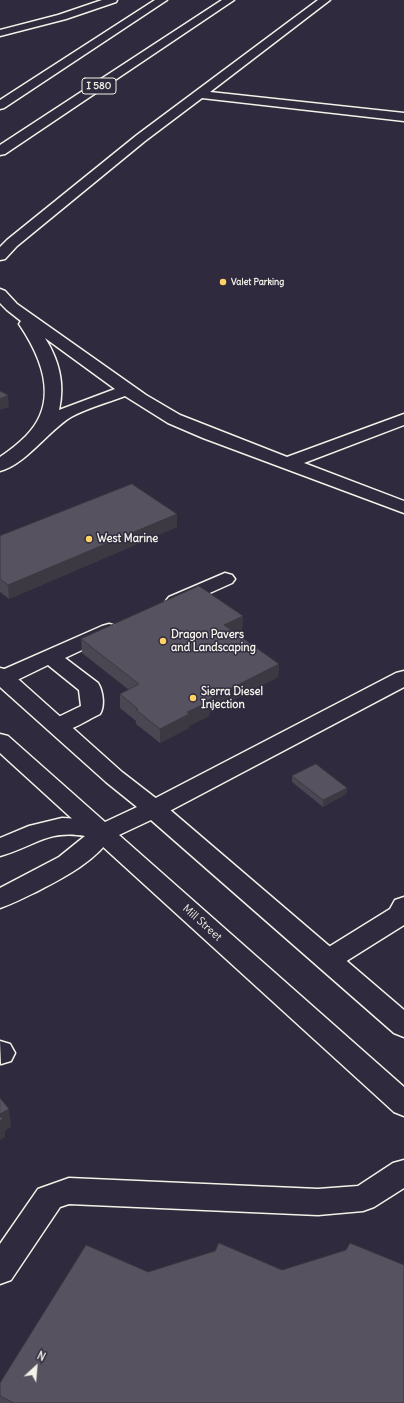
<!DOCTYPE html>
<style>
body{margin:0}
#map{position:relative;width:404px;height:1403px;overflow:hidden;background:#2f2a3d;font-family:Delius,sans-serif}
canvas{display:block}
.north{position:absolute;left:16px;top:1347px;width:40px;height:40px;-webkit-text-stroke:3px #2f2a3d;paint-order:stroke;rotate:26deg;font-size:11px;font-weight:700;line-height:16px;text-align:center;color:#f4f1e8}
.north::after{content:'';display:block;margin:auto;width:14px;height:18px;background:#f4f1e8;clip-path:polygon(50% 0,100% 100%,50% 72%,0 100%)}
</style>
<div id="map">
<canvas width="404" height="1403"></canvas>
<div class="north">N</div>
</div>
<script>
const ctx = document.querySelector('canvas').getContext('2d');
ctx.lineJoin = 'round';
function trace(path, color, width, dash) {
  ctx.strokeStyle = color;
  ctx.lineWidth = width;
  ctx.lineCap = dash ? 'butt' : 'round';
  ctx.setLineDash(dash || []);
  ctx.stroke(path);
}
function fillPath(path, color) {
  ctx.fillStyle = color;
  ctx.fill(path, 'evenodd');
}
function write(font, color, halo, rows, align = 'center') {
  ctx.font = font + ' Delius,sans-serif';
  ctx.lineWidth = 3;
  ctx.setLineDash([]);
  ctx.textBaseline = 'middle';
  ctx.strokeStyle = halo;
  ctx.fillStyle = color;
  for (const [text, x, y, turn = 0] of rows) {
    ctx.save();
    ctx.translate(x, y);
    ctx.rotate((+turn || 0) * Math.PI / 180);
    ctx.textAlign = isNaN(turn) ? turn : align;
    if (halo) ctx.strokeText(text, 0, 0);
    ctx.fillText(text, 0, 0);
    ctx.restore();
  }
}
const minor = new Path2D(`
 M 318,0 L 330,0 L 210,92 L 404,113 L 404,121 L 202,98 L 145,141 L 17,246 L 5,259 L 0,260 L 0,247 L 7,240 L 137,135 Z
 M 0,289 L 5,291 L 17,304 L 146,395 L 180,415 L 287,457 L 404,414 L 404,425 L 304,463 L 404,501 L 404,513 L 203,438 L 168,423 L 125,396 C 107,403 87,408 71,417 C 48,431 25,465 0,471 L 0,457 C 9,451 18,444 26,436 C 60,402 42,358 19,324 L 21,321 L 7,310 L 0,303 ZM 45,338 L 115,389 L 59,410 C 65,384 59,360 45,338 Z
 M 225,573 L 232,575 L 235,579 L 232,583 L 183,605 L 176,607 L 169,605 L 166,601 L 169,597 Z
 M 109,624 L 116,626 L 119,630 L 116,634 L 65,658 L 98,683 C 103,691 105,706 100,714 C 85,721 67,735 50,731 L 47,726 L 50,721 L 81,706 L 79,690 L 48,665 L 11,683 L 0,684 L 0,671 L 102,626 Z
 M 404,671 L 404,687 L 162,815 L 154,817 L 146,815 L 142,809 L 146,803 L 396,673 Z
 M 404,897 L 404,925 L 337,967 L 328,970 L 319,967 L 315,960 L 319,953 L 390,909 L 395,900 Z
 M 0,1041 L 10,1044 L 15,1053 L 11,1061 L 1,1064 Z
 M 404,1160 L 404,1188 L 374,1207 L 363,1211 L 318,1215 L 69,1204 L 60,1207 L 11,1280 L 0,1284 L 0,1244 L 38,1189 L 69,1178 L 318,1189 L 358,1186 L 393,1163 Z`);
const major = new Path2D(`
 M 0,668 L 8,670 L 122,772 L 162,803 L 404,1010 L 404,1037 L 394,1033 L 151,820 L 119,835 L 404,1087 L 404,1116 L 394,1112 L 0,753 L 0,734 L 8,736 L 105,822 L 137,807 L 106,782 L 0,687 Z`);
const highway = new Path2D(`
 M 102,0 L 117,0 L 116,2 L 66,19 L 0,36 L 0,30 L 58,15 Z
 M 155,0 L 167,0 L 4,108 L 0,109 L 0,100 Z
 M 222,0 L 234,0 L 5,154 L 0,155 L 0,145 Z
 M 62,818 C 79,818 94,822 111,827 L 114,833 C 96,862 63,878 34,893 C 23,898 12,904 0,908 L 0,888 L 59,857 L 85,836 C 48,829 33,847 0,856 L 0,838 L 29,826 Z`);
trace(minor, '#f4f1e8', 3);
trace(major, '#f4f1e8', 3);
trace(highway, '#f4f1e8', 3);
fillPath(minor, '#2f2a3d');
fillPath(major, '#2f2a3d');
fillPath(highway, '#2f2a3d');
fillPath(new Path2D(`
 M 177,527 L 9,599 L 0,592 L 0,536 Z
 M 243,616 L 242,630 L 235,633 L 279,664 L 278,677 L 209,713 L 209,716 L 189,726 L 189,728 L 160,743 L 136,724 L 136,721 L 120,708 L 120,694 L 129,690 L 82,653 L 81,639 Z
 M 292,776 L 347,788 L 346,794 L 323,807 L 292,782 Z
 M 282,1270 L 404,1403 L 0,1403 L 0,1383 L 148,1272 Z`), '#4a4752');
fillPath(new Path2D(`
 M 8,395 L 9,407 L 0,410 L 0,399 Z
 M 177,514 L 177,527 L 9,599 L 8,585 Z
 M 243,616 L 242,630 L 223,639 L 224,625 Z
 M 279,664 L 278,677 L 209,713 L 209,716 L 189,726 L 189,728 L 160,743 L 160,729 L 208,700 Z
 M 347,788 L 346,794 L 323,807 L 323,800 Z
 M 9,1109 L 11,1127 L 5,1131 L 5,1137 L 0,1140 L 0,1114 Z`), '#3c3942');
const building = new Path2D(`
 M 0,391 L 8,395 L 0,399 Z
 M 132,484 L 177,514 L 8,585 L 0,579 L 0,536 Z
 M 199,586 L 243,616 L 224,625 L 279,664 L 208,700 L 209,702 L 187,712 L 189,714 L 160,729 L 136,710 L 138,709 L 120,694 L 139,684 L 81,639 Z
 M 316,764 L 347,788 L 323,800 L 292,776 Z
 M 0,1098 L 9,1109 L 0,1114 Z
 M 0,1116 L 3,1119 L 0,1121 Z
 M 219,1243 L 282,1270 L 346,1250 L 350,1243 L 404,1265 L 404,1403 L 14,1403 L 0,1396 L 0,1383 L 86,1245 L 148,1272 L 215,1251 Z`);
fillPath(building, '#56525f');
trace(building, '#3c3942', 1);
for (const [x, y, r, color] of [
 [223,282,4,"#ffd166"],
 [89,539,4,"#ffd166"],
 [163,641,4,"#ffd166"],
 [193,698,4,"#ffd166"]
]) {
  const dot = new Path2D();
  dot.arc(x, y, r, 0, 2 * Math.PI);
  ctx.fillStyle = color;
  ctx.fill(dot);
  trace(dot, '#2f2a3d', 1.5);
}
write('bold 9px', '#f4f1e8', '#2f2a3d', [
 ["Valet Parking",231,282]
], 'left');
for (const [x, y, w] of [
 [99,86,34]
]) {
  const box = new Path2D();
  box.roundRect(x - w / 2, y - 8, w, 16, 3);
  ctx.fillStyle = '#2f2a3d';
  ctx.fill(box);
  trace(box, '#f4f1e8', 1);
}
write('bold 10px', '#f4f1e8', null, [
 ["I 580",99,86]
]);
write('bold 11px', '#f4f1e8', '#2f2a3d', [
 ["West Marine",97,539],
 ["Dragon Pavers",171,635],
 ["and Landscaping",171,648],
 ["Sierra Diesel",201,692],
 ["Injection",201,705]
], 'left');
write('11px', '#f4f1e8', '#2f2a3d', [
 ["Mill Street",202,923,42]
]);
</script>
